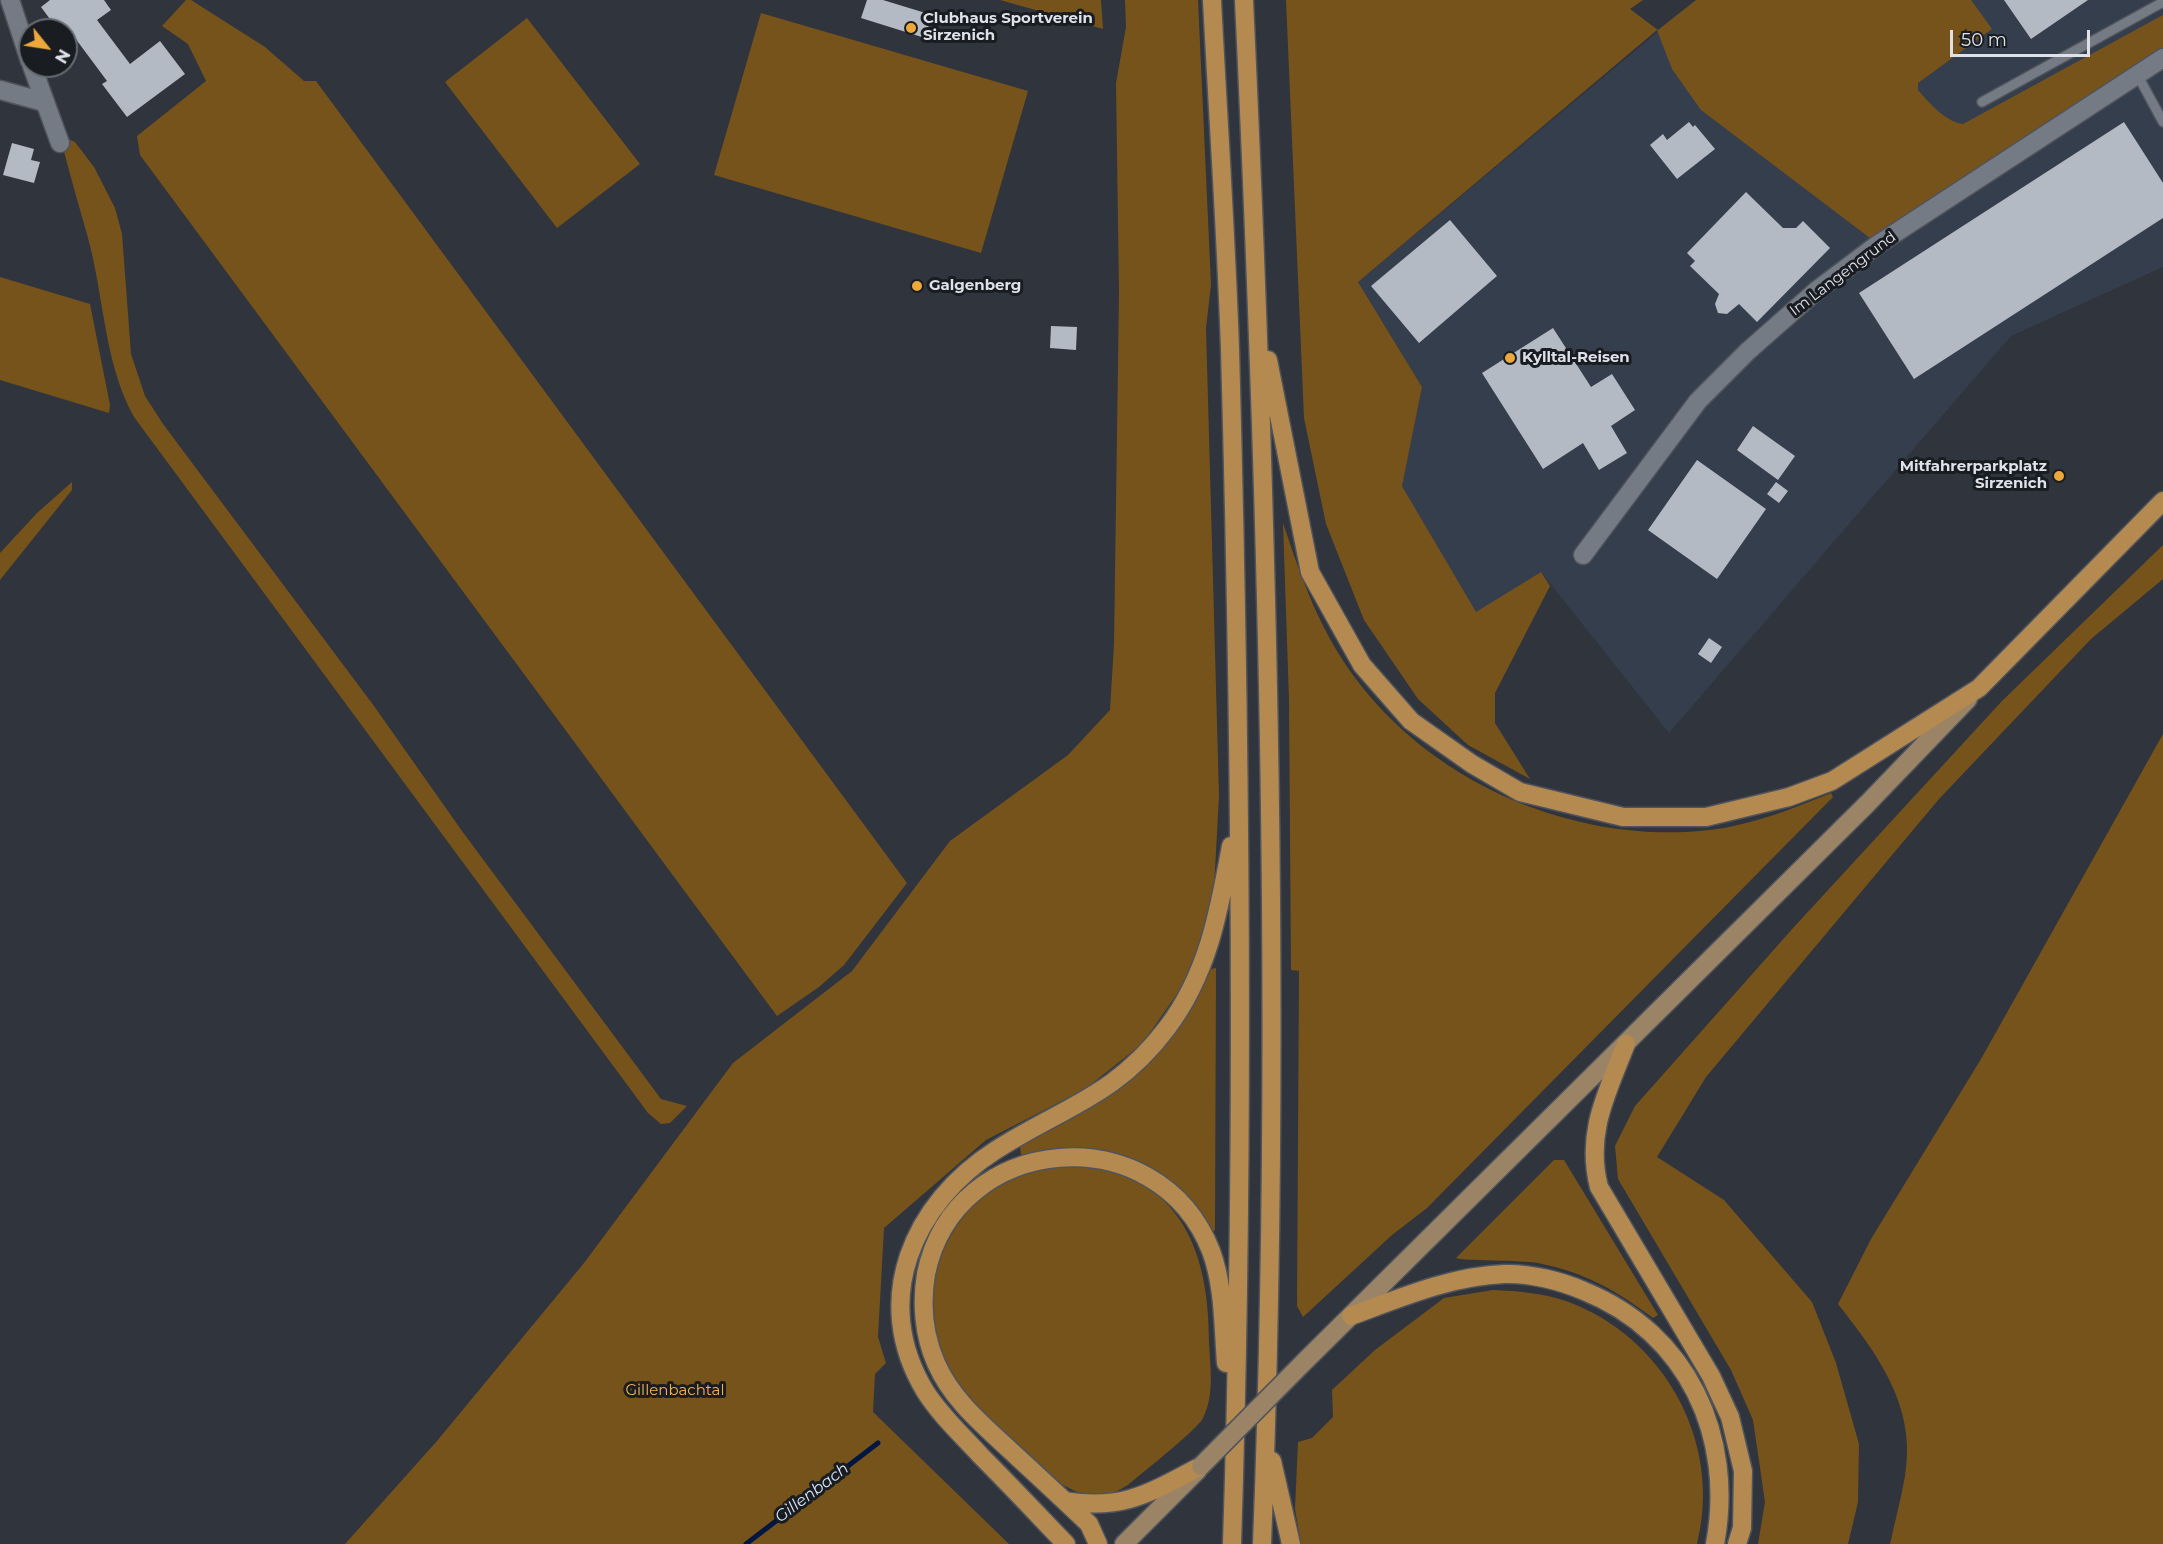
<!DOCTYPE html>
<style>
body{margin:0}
#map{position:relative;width:2163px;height:1544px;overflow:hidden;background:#2f343d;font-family:Montserrat,sans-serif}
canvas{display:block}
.north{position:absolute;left:18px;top:18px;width:60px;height:60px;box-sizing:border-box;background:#191c20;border:2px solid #686b70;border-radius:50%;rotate:120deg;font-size:16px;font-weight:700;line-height:24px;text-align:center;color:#dee1e7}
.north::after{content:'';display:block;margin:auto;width:21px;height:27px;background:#eda83c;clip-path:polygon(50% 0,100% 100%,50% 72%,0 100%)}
.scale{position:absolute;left:1950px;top:30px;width:140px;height:27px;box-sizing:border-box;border:3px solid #dee1e7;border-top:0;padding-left:8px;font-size:18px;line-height:21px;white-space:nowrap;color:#dee1e7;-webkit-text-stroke:4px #191c20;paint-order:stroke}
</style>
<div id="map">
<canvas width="2163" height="1544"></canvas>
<div class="north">N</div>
<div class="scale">50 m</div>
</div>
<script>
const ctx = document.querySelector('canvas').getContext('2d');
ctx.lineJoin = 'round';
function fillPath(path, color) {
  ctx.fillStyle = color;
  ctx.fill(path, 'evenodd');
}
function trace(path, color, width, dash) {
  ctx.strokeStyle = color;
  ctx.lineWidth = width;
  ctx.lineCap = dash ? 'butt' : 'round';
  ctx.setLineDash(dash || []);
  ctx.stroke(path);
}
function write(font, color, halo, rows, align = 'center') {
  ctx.font = font + ' Montserrat,sans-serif';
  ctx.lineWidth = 6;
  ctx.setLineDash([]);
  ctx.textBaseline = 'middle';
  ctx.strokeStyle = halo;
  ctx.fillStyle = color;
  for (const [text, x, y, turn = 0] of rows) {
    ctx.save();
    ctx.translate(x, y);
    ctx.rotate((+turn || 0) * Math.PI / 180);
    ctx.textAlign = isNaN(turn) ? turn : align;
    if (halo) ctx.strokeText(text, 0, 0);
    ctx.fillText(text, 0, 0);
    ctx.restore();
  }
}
fillPath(new Path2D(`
 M 1696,0 L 2163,0 L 2163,267 L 2011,336 L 1669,733 L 1541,572 L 1476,613 L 1402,486 L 1422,387 L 1358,282 Z`), '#353e4c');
fillPath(new Path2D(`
 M 186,0 L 191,0 L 265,47 L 304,81 L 316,81 L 907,883 L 844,965 L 819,987 L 777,1016 L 140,155 L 137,136 L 206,81 L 188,44 L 162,26 Z
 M 1000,0 L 1101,0 L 1103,29 Z
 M 1125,0 L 1198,0 L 1211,285 L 1206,328 L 1219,796 L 1214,888 L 1201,948 L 1177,994 L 1142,1044 L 1085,1089 L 986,1140 L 884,1228 L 878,1337 L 886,1363 L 875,1374 L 873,1412 L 1009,1544 L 345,1544 L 437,1441 L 584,1263 L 733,1063 L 852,971 L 950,841 L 1068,755 L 1110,710 L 1114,644 L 1119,293 L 1116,83 L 1126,27 Z
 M 1286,0 L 1643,0 L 1630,9 L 1658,30 L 1696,0 L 1971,0 L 1992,29 L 1918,83 L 1918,90 C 1929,103 1946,122 1963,124 L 2163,15 L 2163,48 L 1870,238 L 1701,110 L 1672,69 L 1657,30 L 1358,282 L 1422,387 L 1402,486 L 1476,612 L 1541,572 L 1550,586 L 1495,693 L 1495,723 L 1530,779 L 1468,745 L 1418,699 L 1364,620 L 1326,524 L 1304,418 Z
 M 761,13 L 1028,91 L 981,253 L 714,175 Z
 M 527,18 L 640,164 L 557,228 L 445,82 Z
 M 68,139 L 75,142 L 94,167 L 115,208 L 122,234 L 131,354 L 145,396 L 163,424 L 374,706 L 462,831 L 661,1099 L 687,1106 L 670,1123 L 661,1124 L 648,1113 L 134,417 C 104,363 104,296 88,238 C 79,206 70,175 62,144 Z
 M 0,277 L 90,304 L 110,405 L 109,413 L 0,380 Z
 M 72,482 L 72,490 L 0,580 L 0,553 L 37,513 Z
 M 1283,523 C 1302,580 1320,631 1356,679 C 1436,786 1578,845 1710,830 C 1752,825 1792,809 1831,793 L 1833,797 L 1427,1208 L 1392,1235 L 1303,1317 L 1297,1306 L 1299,971 L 1291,970 L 1289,700 Z
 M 2163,545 L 2163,579 L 2091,639 L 1939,799 L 1706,1077 L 1657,1157 L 1724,1200 L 1812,1302 L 1836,1363 L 1859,1444 L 1858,1502 L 1848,1544 L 1758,1544 L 1765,1502 L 1753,1420 L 1731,1370 L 1618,1179 L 1615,1146 L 1635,1106 L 1794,927 L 2002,701 Z
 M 2163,734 L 2163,1544 L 1890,1544 C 1895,1521 1901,1499 1905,1476 C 1917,1407 1878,1355 1838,1304 L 1871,1239 L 1981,1059 Z
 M 1216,968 L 1215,1230 L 1211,1233 C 1173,1159 1099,1138 1021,1155 L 1020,1146 C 1110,1101 1167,1063 1211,969 Z
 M 1554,1160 L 1564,1160 L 1658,1315 L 1653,1318 C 1614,1289 1586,1273 1538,1263 C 1523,1260 1461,1261 1456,1258 Z
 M 1065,1164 C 1079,1166 1096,1166 1110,1170 C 1190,1194 1209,1267 1209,1341 C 1210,1366 1215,1395 1203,1418 C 1198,1429 1142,1473 1128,1485 C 1119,1490 1106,1498 1095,1497 C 1086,1496 1072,1490 1065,1486 C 1053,1481 1043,1467 1034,1459 C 1000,1428 959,1398 941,1354 C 916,1295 943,1226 992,1188 C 1014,1172 1039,1168 1065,1164 Z
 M 1493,1290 C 1518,1291 1542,1293 1566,1301 C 1664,1336 1723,1443 1697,1544 L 1301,1544 L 1295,1509 L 1298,1442 L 1312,1438 L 1333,1417 L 1332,1390 L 1375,1350 L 1444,1298 Z`), '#77531c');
trace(new Path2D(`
 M 746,1544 L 878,1443`), '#011641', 5);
fillPath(new Path2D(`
 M 50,0 L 104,0 L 111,10 L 97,20 L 130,64 L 160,41 L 185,74 L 127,117 L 102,84 L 107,81 L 75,38 L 66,45 L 66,30 L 58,30 L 41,7 Z
 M 867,0 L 883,0 L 932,15 L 925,38 L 861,18 Z
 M 2004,0 L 2088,0 L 2031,39 Z
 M 1689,122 L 1693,127 L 1695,125 L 1715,149 L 1677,179 L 1650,145 L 1663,134 L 1667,140 Z
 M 2124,122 L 2163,183 L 2163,218 L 1914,379 L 1859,293 Z
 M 12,143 L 34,149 L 31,160 L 40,162 L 34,183 L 3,175 Z
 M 1746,192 L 1783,228 L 1796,228 L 1803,221 L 1830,248 L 1757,322 L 1739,304 L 1727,314 L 1718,313 L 1715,304 L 1719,294 L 1690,266 L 1695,261 L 1687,253 Z
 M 1450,220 L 1497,276 L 1419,343 L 1371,286 Z
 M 1051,326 L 1077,327 L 1076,350 L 1050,348 Z
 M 1553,328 L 1591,387 L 1612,374 L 1635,410 L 1611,426 L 1627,453 L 1599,470 L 1583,443 L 1543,469 L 1482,373 Z
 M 1753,426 L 1795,456 L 1778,480 L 1737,450 Z
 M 1697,460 L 1766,509 L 1717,579 L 1648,530 Z
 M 1776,482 L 1788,491 L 1779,503 L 1767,494 Z
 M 1709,638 L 1722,647 L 1711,663 L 1698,654 Z`), '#b3bac4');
const lane = new Path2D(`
 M 2137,74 L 2163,122
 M 1982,102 L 2163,2`);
const street = new Path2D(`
 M 10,0 L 30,61
 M 32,66 L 60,143
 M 0,90 L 44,102
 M 1583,555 L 1698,401 L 1748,351 L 1816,291 L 1877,245 L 2163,58`);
const primary = new Path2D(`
 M 1303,1363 L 1867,804 L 1968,699
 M 1124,1544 L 1198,1470`);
const highway = new Path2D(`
 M 1212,0 C 1218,116 1226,233 1230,349 C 1241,747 1245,1146 1232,1544
 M 1244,0 C 1268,514 1282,1030 1262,1544
 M 1268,360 L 1310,572 L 1362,665 L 1411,721 L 1472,764 L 1520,792 L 1623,817 L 1706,817 L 1789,797 L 1832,781 L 1979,688 L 2163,501
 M 1626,1044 C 1607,1093 1585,1133 1599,1187 L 1711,1376 L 1730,1417 L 1743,1471 L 1742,1528 L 1737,1544
 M 1351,1316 C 1400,1298 1451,1276 1504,1274 C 1530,1273 1561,1281 1584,1291 C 1688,1333 1735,1437 1715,1544
 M 1272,1461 L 1291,1544
 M 1065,1501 C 1124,1511 1151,1492 1201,1466
 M 1066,1544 C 1038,1515 1010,1485 981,1456 C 962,1435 940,1415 925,1391 C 870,1300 913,1203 996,1150 C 1063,1107 1116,1096 1167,1028 C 1208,974 1219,911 1231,846
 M 1098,1544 L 1089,1524 C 1063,1499 1038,1476 1012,1452 C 983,1425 952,1400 936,1363 C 924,1336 921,1304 926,1274 C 955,1131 1158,1115 1211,1251 C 1224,1286 1223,1326 1226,1363`);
trace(lane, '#4f535b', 12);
trace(street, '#4f535b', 21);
trace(primary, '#4f535b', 21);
trace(highway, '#4f535b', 21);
trace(lane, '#757b85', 9);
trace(street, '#757b85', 18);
trace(primary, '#9b8465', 18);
trace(highway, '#b48a50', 18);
const primaryBridge = new Path2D(`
 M 1201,1466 L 1303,1363`);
trace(primaryBridge, '#4f535b', 21, []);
trace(primaryBridge, '#9b8465', 18);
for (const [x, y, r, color] of [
 [911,28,6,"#eda83c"],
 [917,286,6,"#eda83c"],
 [1510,358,6,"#eda83c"],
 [2059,476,6,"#eda83c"]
]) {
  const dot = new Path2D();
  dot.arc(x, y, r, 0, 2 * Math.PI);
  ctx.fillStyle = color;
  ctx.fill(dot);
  trace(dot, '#191c20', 2);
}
write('bold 15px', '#dee1e7', '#191c20', [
 ["Clubhaus Sportverein",923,19],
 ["Sirzenich",923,36],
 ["Galgenberg",929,286],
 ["Kylltal-Reisen",1522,358],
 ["Mitfahrerparkplatz",2047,467,"right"],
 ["Sirzenich",2047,484,"right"]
], 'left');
write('15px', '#dee1e7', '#191c20', [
 ["Im Langengrund",1843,274,-37]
]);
write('15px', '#f7b450', '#191c20', [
 ["Gillenbachtal",675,1391]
]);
write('italic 16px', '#d9e4f7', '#191c20', [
 ["Gillenbach",812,1493,-37]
]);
</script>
